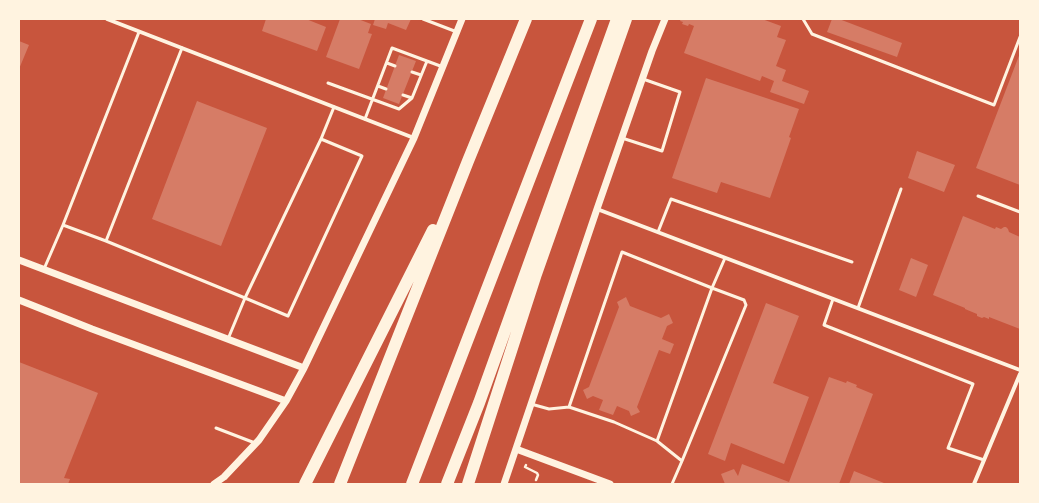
<!DOCTYPE html>
<style>
body{margin:0}
#map{position:relative;width:1039px;height:503px;overflow:hidden;background:#c8553d;font-family:"Noto Serif",serif}
canvas{display:block}
.frame{position:absolute;inset:0;border:20px solid #fff3e0;pointer-events:none}
</style>
<div id="map">
<canvas width="1039" height="503"></canvas>
<div class="frame"></div>
</div>
<script>
const ctx = document.querySelector('canvas').getContext('2d');
ctx.lineJoin = 'round';
function fillPath(path, color) {
  ctx.fillStyle = color;
  ctx.fill(path, 'evenodd');
}
function trace(path, color, width, dash) {
  ctx.strokeStyle = color;
  ctx.lineWidth = width;
  ctx.lineCap = dash ? 'butt' : 'round';
  ctx.setLineDash(dash || []);
  ctx.stroke(path);
}
fillPath(new Path2D(`
 M 266,19 L 306,19 L 326,27 L 317,51 L 262,31 Z
 M 340,19 L 358,19 L 371,24 L 368,33 L 372,34 L 359,69 L 326,57 Z
 M 375,19 L 411,19 L 406,30 L 388,23 L 386,29 L 373,25 Z
 M 681,19 L 762,19 L 781,26 L 777,37 L 786,40 L 776,66 L 786,70 L 782,81 L 809,91 L 804,104 L 770,92 L 774,81 L 762,76 L 760,81 L 684,53 L 694,26 L 689,24 L 688,26 L 682,24 L 683,22 L 680,21 Z
 M 832,19 L 839,19 L 902,43 L 897,57 L 827,32 Z
 M 19,41 L 29,45 L 19,69 Z
 M 1020,53 L 1020,185 L 976,168 Z
 M 399,55 L 416,61 L 399,104 L 383,98 Z
 M 706,78 L 799,109 L 789,137 L 791,138 L 770,198 L 721,182 L 717,193 L 672,178 Z
 M 197,101 L 267,128 L 221,246 L 152,219 Z
 M 917,151 L 955,165 L 944,192 L 908,178 Z
 M 963,216 L 995,229 L 996,227 L 1001,229 L 1004,227 L 1006,227 L 1008,229 L 1009,232 L 1020,237 L 1020,329 L 989,317 L 989,319 L 984,317 L 982,318 L 977,316 L 977,314 L 965,309 L 965,308 L 933,295 Z
 M 911,258 L 928,265 L 916,297 L 899,290 Z
 M 626,297 L 630,306 L 661,318 L 669,314 L 673,323 L 667,326 L 662,339 L 674,344 L 670,354 L 659,350 L 637,407 L 640,412 L 631,416 L 629,411 L 617,406 L 613,415 L 599,410 L 603,400 L 593,396 L 587,399 L 583,390 L 589,387 L 619,307 L 617,302 Z
 M 766,303 L 799,316 L 773,383 L 809,397 L 784,464 L 731,443 L 725,461 L 708,454 Z
 M 19,362 L 98,393 L 64,478 L 70,479 L 68,484 L 19,484 Z
 M 829,377 L 846,383 L 847,381 L 857,385 L 856,387 L 873,394 L 839,484 L 725,484 L 721,474 L 734,469 L 738,476 L 742,464 L 789,482 Z
 M 854,471 L 884,483 L 883,484 L 849,484 Z`), '#d67c66');
trace(new Path2D(`
 M 526,465 L 525,467 L 537,473 L 538,475 L 536,480`), '#fff3e0', 2.5);
trace(new Path2D(`
 M 423,19 L 457,32
 M 803,19 L 812,34 L 994,105 L 1020,37
 M 182,48 L 106,241 L 245,298 L 321,139
 M 387,63 L 395,66
 M 412,72 L 421,75
 M 328,83 L 399,109 L 412,98 L 427,61
 M 378,86 L 386,89
 M 403,95 L 412,98
 M 365,119 L 392,48 L 443,67
 M 622,138 L 662,151 L 680,92 L 643,79
 M 978,196 L 1020,212
 M 658,232 L 671,199 L 852,262
 M 106,241 L 63,225 L 139,32
 M 44,269 L 63,225
 M 833,299 L 824,325 L 973,384 L 948,448 L 984,460
 M 858,308 L 901,189
 M 228,339 L 245,298 L 288,316 L 362,156 L 321,139 L 334,107
 M 531,404 L 549,409 L 569,407 L 622,252 L 712,288 L 725,258
 M 569,407 L 614,422 L 657,441 L 712,288 L 744,300 L 746,305 L 682,461
 M 216,428 L 255,443
 M 657,441 L 682,461 L 672,484`), '#fff3e0', 3);
trace(new Path2D(`
 M 107,19 L 414,138
 M 597,209 L 1020,370
 M 974,484 L 1020,374`), '#fff3e0', 4);
trace(new Path2D(`
 M 19,260 L 304,368
 M 19,300 L 92,329 L 286,401
 M 516,449 L 610,484
 M 214,484 L 224,477 L 259,440 L 286,401 L 304,368 L 414,138 L 462,19
 M 504,484 L 597,209 L 652,51 L 665,19`), '#fff3e0', 7);
trace(new Path2D(`
 M 305,484 L 433,230
 M 340,484 L 468,161 L 526,19
 M 412,484 L 591,19
 M 447,484 L 479,403 L 617,19
 M 468,484 L 536,274 L 626,19`), '#fff3e0', 12);
</script>
